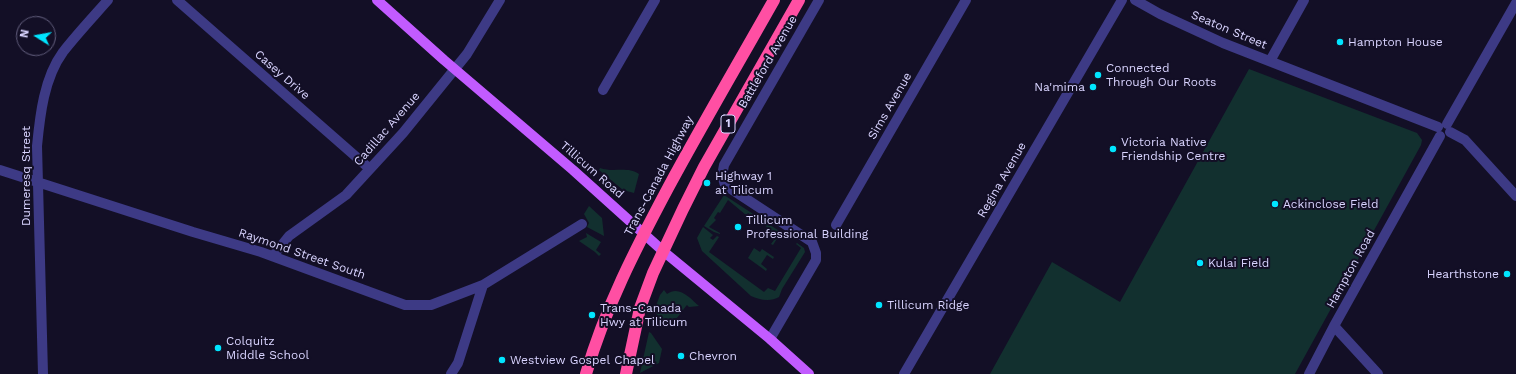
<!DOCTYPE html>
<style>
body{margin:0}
#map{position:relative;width:1516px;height:374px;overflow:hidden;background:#130f26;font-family:"Work Sans",sans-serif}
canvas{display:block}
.north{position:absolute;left:16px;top:16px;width:40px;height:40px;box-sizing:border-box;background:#130f26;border:1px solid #625e7d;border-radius:50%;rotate:281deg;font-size:11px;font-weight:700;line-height:16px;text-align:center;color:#d9d4ff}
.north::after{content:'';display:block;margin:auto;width:14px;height:18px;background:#00e5ff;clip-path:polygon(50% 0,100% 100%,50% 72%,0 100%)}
</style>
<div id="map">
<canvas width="1516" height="374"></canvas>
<div class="north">N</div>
</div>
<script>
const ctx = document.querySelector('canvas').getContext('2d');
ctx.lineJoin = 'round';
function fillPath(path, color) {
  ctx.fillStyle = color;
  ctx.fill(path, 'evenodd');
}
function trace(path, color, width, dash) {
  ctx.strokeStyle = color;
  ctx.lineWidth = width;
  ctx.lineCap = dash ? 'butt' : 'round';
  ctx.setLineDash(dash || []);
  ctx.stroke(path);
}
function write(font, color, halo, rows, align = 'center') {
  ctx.font = font + ' "Work Sans",sans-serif';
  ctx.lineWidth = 4;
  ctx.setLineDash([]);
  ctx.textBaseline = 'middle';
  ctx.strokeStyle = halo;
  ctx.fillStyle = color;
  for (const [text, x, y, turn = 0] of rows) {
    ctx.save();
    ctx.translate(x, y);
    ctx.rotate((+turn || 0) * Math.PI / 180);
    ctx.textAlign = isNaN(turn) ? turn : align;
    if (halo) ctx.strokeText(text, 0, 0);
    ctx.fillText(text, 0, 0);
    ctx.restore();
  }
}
fillPath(new Path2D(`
 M 1249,69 L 1417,133 L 1422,140 L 1421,145 L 1295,374 L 990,374 L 1052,262 L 1120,302 Z
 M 600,168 C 613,173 627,166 639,174 L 634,193 L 623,190 L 599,170 Z
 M 724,195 L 787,236 L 786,238 L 780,234 L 773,245 L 771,244 L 777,236 L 766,229 L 767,227 L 753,219 L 754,217 L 748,213 L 746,215 L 728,200 L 720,213 L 718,212 L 714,218 L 716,220 L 709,227 L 720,233 L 720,234 L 714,232 L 704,226 Z
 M 589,206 L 602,218 L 604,236 L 587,227 L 589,223 L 584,214 Z
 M 703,227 L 713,235 L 710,238 L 713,240 L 717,236 L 719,237 L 709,252 L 764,292 L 768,288 L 775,291 L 801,248 L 796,244 L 797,243 L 804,248 L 805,252 L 782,289 L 779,297 C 771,302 759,300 751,296 L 702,251 L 697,238 Z
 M 586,233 L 601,242 L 596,250 L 601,254 L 599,256 L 595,252 L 579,241 L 587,237 Z
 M 754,248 L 760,252 L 762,249 L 774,257 L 773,259 L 767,255 L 761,264 L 767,269 L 766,271 L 748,258 Z
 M 664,290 L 667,294 C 679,285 690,298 699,306 L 689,307 L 687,305 C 681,312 675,324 665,324 L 654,311 L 660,295 Z
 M 649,332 L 651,333 L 662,349 L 659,363 L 640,373 Z`), '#12302f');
trace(new Path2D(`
 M 177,0 L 370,169
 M 1135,0 L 1160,14 L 1223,43 L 1438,127
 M 1270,61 L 1304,0
 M 603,90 L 655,0
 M 1447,124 L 1516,3
 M 1450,132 L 1465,140 L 1516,196
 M 0,170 L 193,232 L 261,252 L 405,305 L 431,305 L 483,285 L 582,224
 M 836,225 L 966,0
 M 273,256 L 289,236 L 346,195 L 403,133 L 467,54 L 500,0
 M 1334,326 L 1378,374
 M 770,339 L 816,260 L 816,253 L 812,242 L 725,185 L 722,176 L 724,165 L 819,0
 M 43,374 L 37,146 C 40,115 44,78 63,52 C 77,34 93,17 108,0
 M 451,374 L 458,363 L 483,285
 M 904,374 L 1122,0
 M 1309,374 L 1334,326 L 1440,136`), '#3d3a85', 10);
trace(new Path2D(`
 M 377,0 L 444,60 L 573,170 L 663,251 L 770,339 L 809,374`), '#c25bff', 10);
trace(new Path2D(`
 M 586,374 C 605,308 636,248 668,188 C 702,125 739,62 774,0
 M 626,374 L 640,308 L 653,273 L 683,209 L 704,167 L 799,0`), '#ff4fa3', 12);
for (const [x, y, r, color] of [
 [1340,42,4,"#00e5ff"],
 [1098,75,4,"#00e5ff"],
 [1093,87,4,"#00e5ff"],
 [1113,149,4,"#00e5ff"],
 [707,183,4,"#00e5ff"],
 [1275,204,4,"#00e5ff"],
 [738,227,4,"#00e5ff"],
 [1200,263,4,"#00e5ff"],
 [1507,274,4,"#00e5ff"],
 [879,305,4,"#00e5ff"],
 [592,315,4,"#00e5ff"],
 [218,348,4,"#00e5ff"],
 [681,356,4,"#00e5ff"],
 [502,360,4,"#00e5ff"]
]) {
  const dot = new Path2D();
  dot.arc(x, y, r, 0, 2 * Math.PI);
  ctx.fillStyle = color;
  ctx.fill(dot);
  trace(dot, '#130f26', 1.5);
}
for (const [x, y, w] of [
 [728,124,14]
]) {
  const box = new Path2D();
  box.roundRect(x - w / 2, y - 9, w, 18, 3);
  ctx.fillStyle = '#130f26';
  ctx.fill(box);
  trace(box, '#d9d4ff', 1);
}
write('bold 11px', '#d9d4ff', null, [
 ["1",728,124]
]);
write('12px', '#d9d4ff', '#130f26', [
 ["Seaton Street",1229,30,23],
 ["Battleford Avenue",768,62,-60],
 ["Casey Drive",282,75,41],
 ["Sims Avenue",890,106,-60],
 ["Cadillac Avenue",387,129,-49],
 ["Tillicum Road",592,170,41],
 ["Dumeresq Street",26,176,-90],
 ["Trans-Canada Highway",659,176,-62],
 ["Regina Avenue",1002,180,-60],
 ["Raymond Street South",302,254,19],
 ["Hampton Road",1351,269,-61]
]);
write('12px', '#d9d4ff', '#130f26', [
 ["Hampton House",1348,42],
 ["Connected",1106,68],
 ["Through Our Roots",1106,82],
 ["Na'mima",1085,87,"right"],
 ["Victoria Native",1121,142],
 ["Friendship Centre",1121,156],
 ["Highway 1",715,176],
 ["at Tilicum",715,190],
 ["Ackinclose Field",1283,204],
 ["Tillicum",746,220],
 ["Professional Building",746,234],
 ["Kulai Field",1208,263],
 ["Hearthstone",1499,274,"right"],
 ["Tillicum Ridge",887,305],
 ["Trans-Canada",600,308],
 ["Hwy at Tilicum",600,322],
 ["Colquitz",226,341],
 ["Middle School",226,355],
 ["Chevron",689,356],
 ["Westview Gospel Chapel",510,360]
], 'left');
</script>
